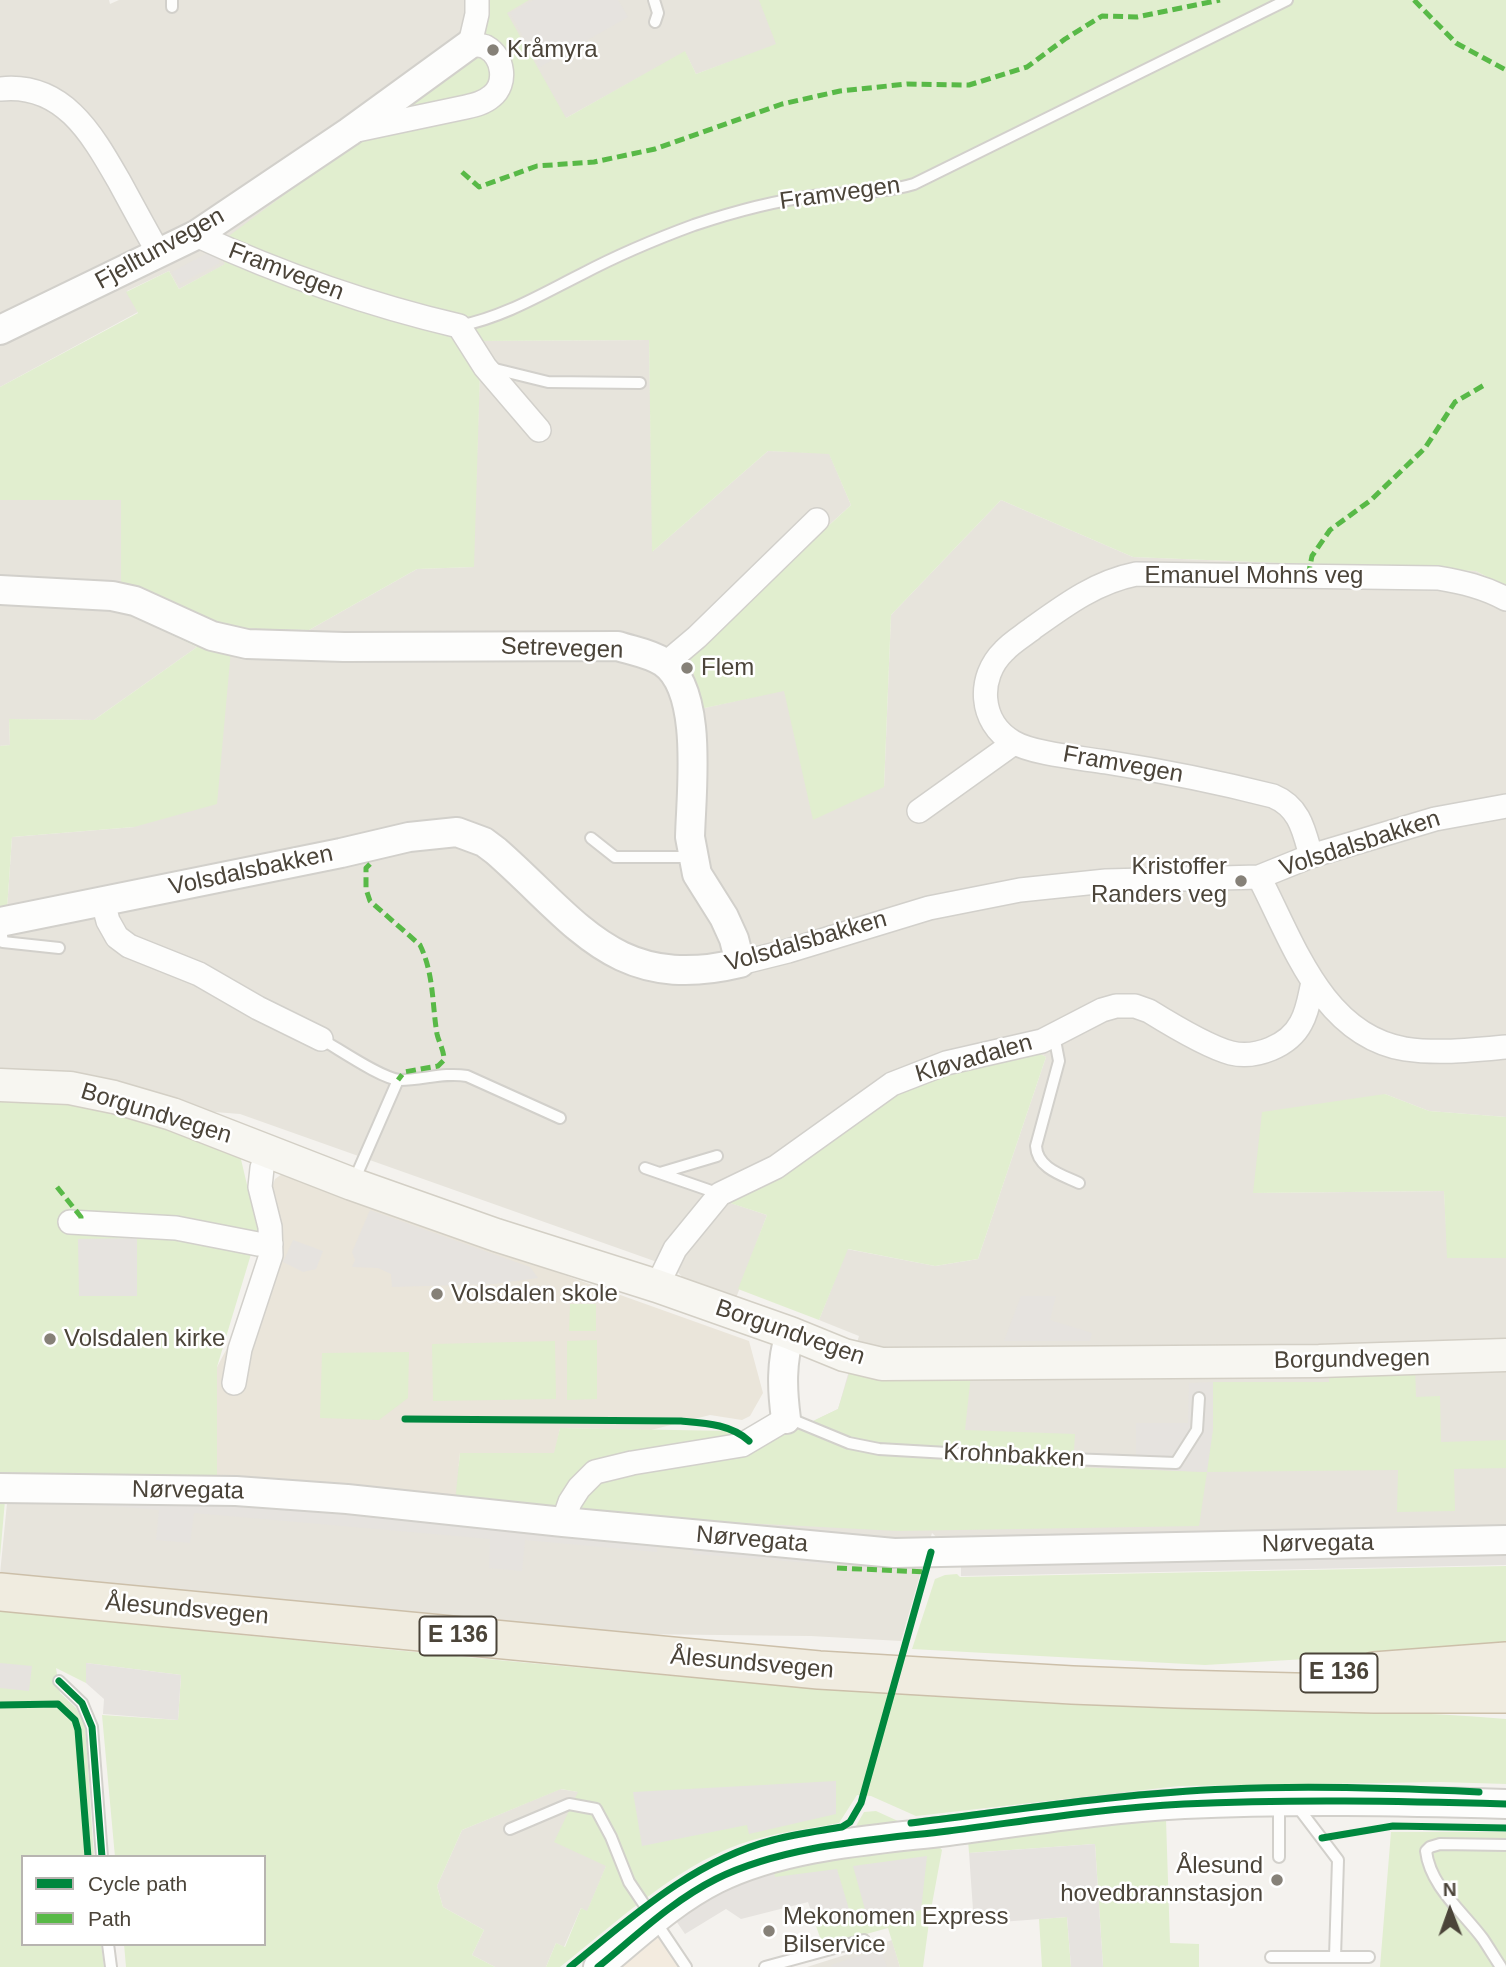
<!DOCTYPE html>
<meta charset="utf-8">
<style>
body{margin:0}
#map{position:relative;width:1506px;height:1967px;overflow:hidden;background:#f4f2ee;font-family:Arial,sans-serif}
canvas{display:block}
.legend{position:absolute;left:21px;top:1855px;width:245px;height:91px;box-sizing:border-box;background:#fff;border:2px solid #b7b4b0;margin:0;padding:9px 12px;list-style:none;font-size:21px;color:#4b4439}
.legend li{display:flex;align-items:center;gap:14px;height:35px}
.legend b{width:35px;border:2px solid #b7b4b0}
.north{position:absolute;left:1415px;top:1876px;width:70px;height:70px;-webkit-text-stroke:5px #fff;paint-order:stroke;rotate:359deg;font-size:19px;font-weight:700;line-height:28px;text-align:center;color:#4b4439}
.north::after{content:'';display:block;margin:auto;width:24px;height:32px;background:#4b4439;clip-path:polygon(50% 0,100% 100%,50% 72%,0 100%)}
</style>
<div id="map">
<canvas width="1506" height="1967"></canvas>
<ul class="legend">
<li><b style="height:9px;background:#00873e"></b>Cycle path</li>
<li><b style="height:9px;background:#58b947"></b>Path</li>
</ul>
<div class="north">N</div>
</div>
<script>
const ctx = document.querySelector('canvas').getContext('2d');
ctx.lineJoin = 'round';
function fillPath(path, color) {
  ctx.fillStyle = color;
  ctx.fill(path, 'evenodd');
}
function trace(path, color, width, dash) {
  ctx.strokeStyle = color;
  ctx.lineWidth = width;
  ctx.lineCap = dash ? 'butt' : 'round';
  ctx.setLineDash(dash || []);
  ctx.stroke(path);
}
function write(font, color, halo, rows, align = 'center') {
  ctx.font = font + ' Arial,sans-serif';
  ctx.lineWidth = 5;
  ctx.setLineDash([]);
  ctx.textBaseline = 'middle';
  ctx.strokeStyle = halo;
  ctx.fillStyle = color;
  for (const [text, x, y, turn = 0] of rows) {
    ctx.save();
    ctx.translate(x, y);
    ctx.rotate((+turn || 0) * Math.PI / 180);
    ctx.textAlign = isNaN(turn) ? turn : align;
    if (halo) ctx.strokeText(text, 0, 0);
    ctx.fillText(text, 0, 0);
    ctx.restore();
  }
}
fillPath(new Path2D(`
 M 0,0 L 109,0 L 110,4 L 119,0 L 903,0 L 696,74 L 685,52 L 566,118 L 214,247 L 226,264 L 179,289 L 169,271 L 127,291 L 138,312 L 0,387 Z
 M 649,340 L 653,551 L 768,451 L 829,453 L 851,505 L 770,579 L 700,709 L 784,690 L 884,787 L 891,615 L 1001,500 L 1133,557 L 1476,571 L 1506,587 L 1506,1117 L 1429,1111 L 1385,1094 L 1253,1193 L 1444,1191 L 1448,1258 L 1506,1258 L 1506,1548 L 959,1559 L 932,1533 L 901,1641 L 811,1636 L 628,1634 L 184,1597 L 0,1574 L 9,1483 L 743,1455 L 838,1409 L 859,1336 L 819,1320 L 847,1249 L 935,1266 L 978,1259 L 1046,1057 L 1033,1050 L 725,1201 L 767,1215 L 726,1325 L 674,1268 L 240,1114 L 0,1095 L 0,911 L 7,909 L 12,837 L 134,827 L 233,627 L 309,630 L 417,569 L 473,567 L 481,341 Z
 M 0,500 L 122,500 L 121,610 L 197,647 L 94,720 L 9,719 L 10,745 L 0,746 Z
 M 560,1789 L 591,1794 L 613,1850 L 587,1912 L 581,1908 L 564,1947 L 556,1943 L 546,1967 L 495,1967 L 472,1955 L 484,1930 L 443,1907 L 437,1886 L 462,1830 Z
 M 892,1940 L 900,1967 L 807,1967 Z`), '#e7e4dc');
fillPath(new Path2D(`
 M 654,1930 L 680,1967 L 606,1967 Z`), '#f3ebdf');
fillPath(new Path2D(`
 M 282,1174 L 749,1341 L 763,1393 L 750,1416 L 742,1420 L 710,1415 L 651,1430 L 560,1428 L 555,1453 L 460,1453 L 455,1502 L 217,1479 L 217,1367 L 281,1247 L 276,1198 L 272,1187 L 275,1179 Z`), '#eae5da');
fillPath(new Path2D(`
 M 479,0 L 529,0 L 507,13 L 566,118 L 685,51 L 696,74 L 776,44 L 759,0 L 1506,0 L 1506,587 L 1476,571 L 1133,557 L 1001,500 L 891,615 L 884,787 L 813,820 L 784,691 L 700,709 L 690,653 L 851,505 L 829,454 L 768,451 L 652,552 L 649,340 L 481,341 L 474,567 L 417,569 L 309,630 L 233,628 L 217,804 L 134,827 L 12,837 L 7,909 L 0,911 L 0,746 L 10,745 L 9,719 L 94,720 L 197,647 L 121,610 L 121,500 L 0,500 L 0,387 L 138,313 L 126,292 L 169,271 L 179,289 L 225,264 L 214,247 L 468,58 Z
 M 1033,1050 L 1046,1057 L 978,1259 L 935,1266 L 848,1249 L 819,1320 L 738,1289 L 767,1215 L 724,1201 L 864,1110 L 947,1068 Z
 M 1385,1094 L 1429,1111 L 1506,1117 L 1506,1258 L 1447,1258 L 1444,1191 L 1253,1193 L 1262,1112 Z
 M 0,1095 L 101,1102 L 239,1151 L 258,1231 L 217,1367 L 217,1479 L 7,1478 L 0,1557 Z
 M 570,1304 L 596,1304 L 596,1331 L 569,1331 Z
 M 597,1340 L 597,1399 L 567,1400 L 567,1341 Z
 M 555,1341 L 556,1399 L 433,1401 L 432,1344 Z
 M 409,1352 L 408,1398 L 379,1420 L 320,1418 L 322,1353 Z
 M 1415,1365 L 1416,1397 L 1440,1396 L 1441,1442 L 1506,1440 L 1506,1468 L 1454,1469 L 1455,1511 L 1397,1512 L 1398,1470 L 1207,1472 L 1199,1526 L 898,1531 L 591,1515 L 455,1502 L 460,1453 L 554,1453 L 560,1428 L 790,1432 L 838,1409 L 850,1371 L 971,1374 L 965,1430 L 1075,1434 L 1073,1467 L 1206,1472 L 1213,1429 L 1213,1382 L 1329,1382 L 1329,1367 Z
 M 1506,1566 L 1506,1644 L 1457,1650 L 1205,1665 L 912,1649 L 935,1579 L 945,1575 L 957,1574 L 960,1577 Z
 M 0,1611 C 330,1643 659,1679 990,1700 C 1162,1711 1334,1705 1506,1719 L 1506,1784 L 1441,1782 L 1179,1786 L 916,1816 L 871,1796 L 857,1795 L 839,1823 C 806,1829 772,1833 740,1844 C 672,1869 616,1923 560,1967 L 546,1967 L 556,1943 L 565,1947 L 581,1908 L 587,1911 L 606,1866 L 554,1842 L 578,1792 L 561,1789 L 462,1830 L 437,1886 L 443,1907 L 484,1930 L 472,1955 L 495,1967 L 126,1967 L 124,1944 L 264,1944 L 264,1857 L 115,1857 L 102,1715 L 178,1720 L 181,1675 L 86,1663 L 86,1683 L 56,1668 L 60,1693 L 76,1708 L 85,1725 L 94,1857 L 23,1857 L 23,1944 L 101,1944 L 104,1967 L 0,1967 Z
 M 876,1811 L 898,1821 L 903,1829 L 849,1831 L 856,1826 L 864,1812 Z
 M 1166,1819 L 1170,1943 L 1199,1944 L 1199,1967 L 1103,1967 L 1095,1844 L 969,1853 L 968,1840 Z
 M 1391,1832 L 1506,1832 L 1506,1967 L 1380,1967 Z
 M 937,1844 L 942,1850 L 930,1915 L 923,1967 L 900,1967 L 888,1928 L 823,1946 L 816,1926 L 851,1916 L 774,1877 L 773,1867 Z
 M 1067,1917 L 1071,1967 L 1042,1967 L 1039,1919 Z`), '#e1eecf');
fillPath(new Path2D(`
 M 534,0 L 618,0 L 628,17 L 540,67 L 510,13 Z
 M 213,250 L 220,263 L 179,284 L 172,272 Z
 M 370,1210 L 530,1267 L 538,1278 L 494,1284 L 392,1287 L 391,1274 L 378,1268 L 352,1267 L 355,1260 L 352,1252 Z
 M 137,1238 L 137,1296 L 79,1296 L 78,1239 Z
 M 293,1240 L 323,1251 L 316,1269 L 303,1272 L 283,1262 Z
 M 1021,1296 L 1056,1296 L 1050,1320 L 1092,1333 L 1090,1341 L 1004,1341 Z
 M 1213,1382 L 1213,1429 L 1207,1472 L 1136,1469 L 1136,1423 L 1188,1423 L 1189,1383 Z
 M 29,1488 L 658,1531 L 657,1552 L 525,1540 L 522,1571 L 489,1568 L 490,1539 L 194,1513 L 190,1543 L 156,1540 L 159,1510 L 28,1499 Z
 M 695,1534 L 840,1548 L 838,1565 L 693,1554 Z
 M 1506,1550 L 1506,1565 L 961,1576 L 961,1561 Z
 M 0,1663 L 32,1666 L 29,1691 L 0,1688 Z
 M 86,1663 L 181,1675 L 178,1720 L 103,1714 L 104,1699 L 86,1683 Z
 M 836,1781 L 836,1814 L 749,1834 L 747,1825 L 642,1846 L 633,1792 Z
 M 1095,1844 L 1103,1967 L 1071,1967 L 1067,1917 L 974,1924 L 969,1853 Z
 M 927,1856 L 921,1910 L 869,1924 L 853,1866 Z
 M 773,1867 L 775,1877 L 837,1869 L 851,1916 L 816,1926 L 808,1902 L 741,1919 L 726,1909 L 685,1934 L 674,1918 L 718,1886 Z
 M 881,1949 L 887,1967 L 832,1967 L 831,1965 Z`), '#e6e3df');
const service = new Path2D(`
 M 172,0 L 172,7
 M 654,0 L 658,13 L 655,22
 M 459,326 C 504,317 542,294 582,274 C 618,255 656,239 694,225 C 733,212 773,201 813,196 C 847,192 881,194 914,184 L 1287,0
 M 491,368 L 548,382 L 640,383
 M 591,838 L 615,857 L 692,857
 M 0,923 L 3,942 L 59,948
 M 1054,1035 L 1059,1061 L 1036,1146 C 1037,1168 1062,1175 1079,1183
 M 321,1039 C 339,1049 382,1079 400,1080 C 423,1080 444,1072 467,1076 L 560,1118
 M 645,1168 L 720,1194
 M 660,1173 L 717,1156
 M 353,1183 L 398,1080
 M 786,1419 L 798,1422 L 849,1443 L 879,1449 L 1016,1457 L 1176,1463 L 1197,1430 L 1199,1398
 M 59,1681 L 82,1703 L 92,1727 L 102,1857
 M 1279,1801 L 1279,1857
 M 1297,1806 L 1338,1860 L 1335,1957
 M 510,1829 L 569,1804 L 596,1809 L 611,1837 L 629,1882 L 686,1967
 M 108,1944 L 111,1967
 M 1271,1957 L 1369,1957
 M 765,1967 L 864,1940
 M 1501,1967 C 1495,1958 1489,1948 1483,1939 C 1463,1912 1430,1886 1426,1851 L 1430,1847 L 1440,1844 L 1506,1845`);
const minor = new Path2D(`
 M 0,89 C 63,82 92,134 119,181 C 132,205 145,229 158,252
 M 357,130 L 466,107 C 475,105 484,103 492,96 C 507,84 504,57 486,47 C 482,45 475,45 470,44 L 477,14 L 477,0
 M 196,235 C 283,275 365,304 459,326 L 485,367 L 539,430
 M 665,664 L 697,637 L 817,520
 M 919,811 L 1014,743
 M 1311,856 C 1304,831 1300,807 1273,796 C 1218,782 1163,771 1106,762 C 1082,758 1033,754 1013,742 C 979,722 977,677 1004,651 C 1012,642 1023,636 1033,628 C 1065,605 1096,582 1136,574 L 1438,578 C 1462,582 1484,587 1506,599
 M 1259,877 C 1293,942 1322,1035 1405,1049 C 1438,1054 1473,1050 1506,1047
 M 103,902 L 108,921 L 117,937 L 129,946 L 199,974 L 258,1008 L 321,1039
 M 740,963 L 788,951 L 929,908 L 1020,890 L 1106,881 L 1259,877 L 1311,856 L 1435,819 L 1506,806
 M 70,1222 L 176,1228 L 258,1244 L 271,1244
 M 657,1286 L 675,1249 L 720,1194 L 776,1167 L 892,1084 L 946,1063 L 1042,1041 L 1102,1010 L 1116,1006 L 1135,1006 L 1149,1011 C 1170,1024 1208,1047 1231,1053 C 1256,1059 1289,1046 1301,1023 C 1308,1011 1310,995 1313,982
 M 234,1383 L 240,1349 L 271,1255 L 270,1227 L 260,1187 L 262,1168 L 268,1150
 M 563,1522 L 570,1502 L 579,1488 L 595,1472 L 632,1463 L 742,1445 L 786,1419`);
const tertiary = new Path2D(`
 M 0,330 L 196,235 L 349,132 L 470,44
 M 0,590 L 112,596 L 135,601 L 212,636 L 247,644 L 344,647 L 618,646 C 633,651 649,653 663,662 C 704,690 691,792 690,837 L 697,874 L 724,917 L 734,939 L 740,963 C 616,993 578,923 496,851 L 484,842 L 457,832 L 409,837 L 341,853 L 0,922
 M 786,1419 C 782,1389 781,1363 790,1333
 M 0,1488 L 236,1491 L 347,1499 L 563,1522 L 894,1553 L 1506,1540
 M 598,1967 C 636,1936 672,1901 716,1879 C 785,1845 873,1840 948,1831 C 1026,1821 1105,1808 1184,1804 C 1291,1799 1399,1801 1506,1804`);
const secondary = new Path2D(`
 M 0,1085 L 70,1088 L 114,1097 L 172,1114 L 352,1184 L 496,1235 L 657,1286 L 790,1333 L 844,1355 L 882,1364 L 1319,1361 L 1506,1355`);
const trunk = new Path2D(`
 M 0,1592 L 819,1670 L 1072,1685 L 1176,1689 L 1374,1694 L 1506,1694
 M 1374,1671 L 1506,1661`);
trace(service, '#d2d0cb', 14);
trace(minor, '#d2d0cb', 26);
trace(tertiary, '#d2d0cb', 32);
trace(secondary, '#d3cfc5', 35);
trace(trunk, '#ccbfa9', 40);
trace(service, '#fdfdfc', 10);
trace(minor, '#fdfdfc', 23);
trace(tertiary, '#fdfdfc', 28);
trace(secondary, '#f7f6f1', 32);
trace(trunk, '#f0ece0', 37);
trace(new Path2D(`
 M 1414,0 L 1456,43 L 1506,70
 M 462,172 L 479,187 L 537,166 L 594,162 L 655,149 L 782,104 L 840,91 L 907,84 L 969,85 L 1027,67 L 1065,39 L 1102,16 L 1137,17 L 1220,0
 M 1308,576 L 1312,556 L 1330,530 L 1371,500 L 1425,448 L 1455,402 L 1486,384
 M 370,864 L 366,868 L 366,889 L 370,901 L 420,945 C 434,974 432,1004 437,1034 C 439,1043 444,1050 444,1060 L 438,1066 L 404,1072 L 398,1080
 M 57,1187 L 81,1217 L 81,1222
 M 837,1568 L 926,1572`), '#58b947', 5, [10, 5]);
trace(new Path2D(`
 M 405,1419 L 681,1421 C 704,1423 731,1424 749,1441
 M 59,1681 L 82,1703 L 92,1727 L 102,1857
 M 0,1705 L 58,1704 L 75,1720 L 78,1730 L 88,1857
 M 911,1823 C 1016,1810 1122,1793 1229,1789 C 1312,1785 1396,1788 1479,1792
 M 1322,1838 L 1393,1826 L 1506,1828
 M 570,1967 C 633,1916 693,1861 773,1840 C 795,1834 819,1831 842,1827 L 850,1822 L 861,1803 L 931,1552
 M 598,1967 C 636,1936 672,1901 716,1879 C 785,1845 873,1840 948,1831 C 1026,1821 1105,1808 1184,1804 C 1291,1799 1399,1801 1506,1804`), '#00873e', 7);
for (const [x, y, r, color] of [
 [493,50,7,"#868178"],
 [687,668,7,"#868178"],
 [1241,881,7,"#868178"],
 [437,1294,7,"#868178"],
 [50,1339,7,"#868178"],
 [1277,1880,7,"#868178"],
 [769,1931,7,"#868178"]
]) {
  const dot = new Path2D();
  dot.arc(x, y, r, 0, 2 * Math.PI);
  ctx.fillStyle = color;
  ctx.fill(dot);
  trace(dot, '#fff', 2.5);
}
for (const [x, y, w] of [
 [458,1636,77],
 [1339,1673,77]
]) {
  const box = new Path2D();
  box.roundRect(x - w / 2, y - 19.5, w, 39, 5);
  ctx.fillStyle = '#fff';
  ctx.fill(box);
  trace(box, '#4b4439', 2);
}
write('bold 23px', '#4b4439', null, [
 ["E 136",458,1636],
 ["E 136",1339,1673]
]);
write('24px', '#4b4439', '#fff', [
 ["Kråmyra",507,50],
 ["Flem",701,668],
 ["Kristoffer",1227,867,"right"],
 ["Randers veg",1227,895,"right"],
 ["Volsdalen skole",451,1294],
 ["Volsdalen kirke",64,1339],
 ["Ålesund",1263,1866,"right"],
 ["hovedbrannstasjon",1263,1894,"right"],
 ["Mekonomen Express",783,1917],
 ["Bilservice",783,1945]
], 'left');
write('24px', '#4b4439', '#fff', [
 ["Framvegen",840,194,-8],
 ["Fjelltunvegen",160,249,-29],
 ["Framvegen",286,272,21],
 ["Emanuel Mohns veg",1254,576],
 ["Setrevegen",562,649,2],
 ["Framvegen",1123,765,10],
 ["Volsdalsbakken",1360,844,-18],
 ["Volsdalsbakken",251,871,-12],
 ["Volsdalsbakken",806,942,-16],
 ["Kløvadalen",974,1059,-16],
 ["Borgundvegen",156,1114,17],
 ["Borgundvegen",790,1333,19],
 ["Borgundvegen",1352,1360,-1],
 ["Krohnbakken",1014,1456,3],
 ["Nørvegata",188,1491,1],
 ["Nørvegata",752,1540,5],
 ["Nørvegata",1318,1544,-1],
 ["Ålesundsvegen",187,1610,5],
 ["Ålesundsvegen",752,1664,5]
]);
</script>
